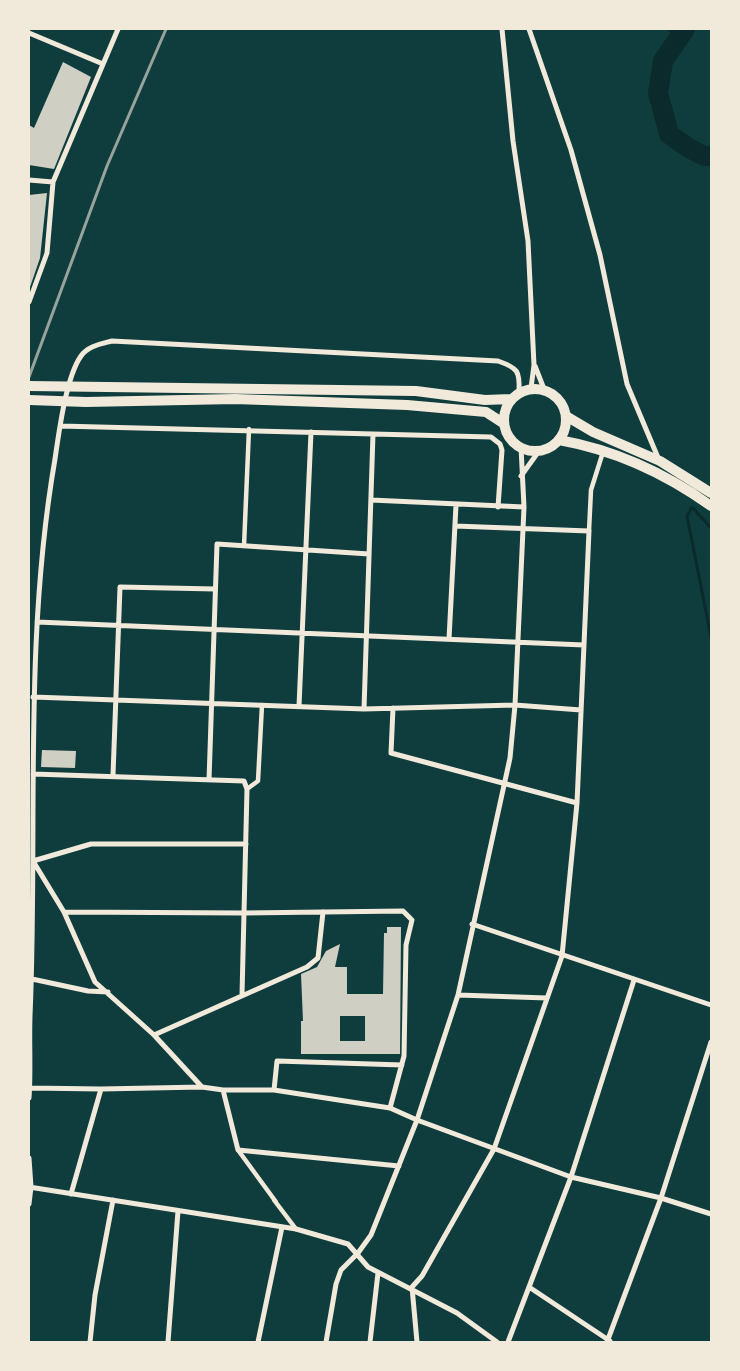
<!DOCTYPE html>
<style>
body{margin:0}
#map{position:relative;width:740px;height:1371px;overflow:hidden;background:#0f3d3e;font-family:Georgia,serif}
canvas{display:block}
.frame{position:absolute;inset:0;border:30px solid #f1e9da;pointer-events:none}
</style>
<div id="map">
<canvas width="740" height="1371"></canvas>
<div class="frame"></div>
</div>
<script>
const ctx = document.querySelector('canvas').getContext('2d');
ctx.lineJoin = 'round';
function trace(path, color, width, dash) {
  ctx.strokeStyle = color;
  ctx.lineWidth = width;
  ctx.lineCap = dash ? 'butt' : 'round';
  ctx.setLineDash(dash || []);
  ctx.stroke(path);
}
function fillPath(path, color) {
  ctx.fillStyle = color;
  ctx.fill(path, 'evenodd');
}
trace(new Path2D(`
 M 668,29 L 677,37
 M 711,528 L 692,507 L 687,516 L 711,637`), '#0a2a2b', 3);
trace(new Path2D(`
 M 685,29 L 663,61 L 658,93 L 669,134 L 687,147 L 704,156 L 711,156`), '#0a2a2b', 20);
fillPath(new Path2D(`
 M 63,62 L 91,77 L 54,169 L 29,165 L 29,125 L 34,128 Z
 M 47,193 L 40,258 L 29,290 L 29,195 Z
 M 42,750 L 76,751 L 75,768 L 41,767 Z
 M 387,927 L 401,927 L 400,1054 L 301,1054 L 301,1021 L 303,1021 L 301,974 L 317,967 L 326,951 L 340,944 L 335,967 L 347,967 L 347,994 L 383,994 L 384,933 L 387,933 ZM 340,1016 L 365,1016 L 365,1041 L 340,1041 Z`), '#cfcfc3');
trace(new Path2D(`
 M 589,531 L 591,490 L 603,452
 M 244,546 L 249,429
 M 247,789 L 258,781 L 262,705
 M 238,1150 L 276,1202
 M 274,1200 L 296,1229`), '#f1e9da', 4.5);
trace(new Path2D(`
 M 502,29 L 513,141 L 528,241 L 534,365 L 531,388
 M 529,29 L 571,150 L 600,255 L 627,384 L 659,460
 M 29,33 L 103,64
 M 29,180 L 53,182 L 47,253 L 29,302
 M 53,182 L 118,29
 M 535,366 L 544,389
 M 60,426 L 491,437 L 500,444 L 502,450 L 498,507
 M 521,476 L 539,451
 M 371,500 L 524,507
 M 37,622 L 584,645
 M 449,639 L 456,505
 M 33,697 L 364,709 L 515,705 L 581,710
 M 299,706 L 311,432
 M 393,708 L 391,753 L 577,803
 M 364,709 L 373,434
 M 33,774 L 244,781 L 247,789 L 242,995
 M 113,775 L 120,587 L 215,589
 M 209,780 L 217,544 L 369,554
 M 246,844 L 91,844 L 33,861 L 64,912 L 95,982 L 154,1035 L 202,1087 L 223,1090 L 274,1090
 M 64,912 L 244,913 L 403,911 L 412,920 L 406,945 L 404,1056 L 390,1108
 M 472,924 L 711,1005
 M 32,979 L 88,991 L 108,992
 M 458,995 L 547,998
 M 154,1035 L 307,967 L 318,958 L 323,912
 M 402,1065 L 277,1061 L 274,1090 L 390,1108 L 417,1120 L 571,1177 L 661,1198 L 711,1214
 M 29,1088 L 101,1089 L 202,1087
 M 223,1090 L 238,1150 L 399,1166
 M 29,1098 C 31,1071 29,1043 30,1016 C 38,830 23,643 55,459 C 59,432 66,377 81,356 C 88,346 101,344 112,341 L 498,361 C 518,368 520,371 519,392
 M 29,1158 L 31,1187 L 29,1204
 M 29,1187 L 296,1229 L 348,1244 L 368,1267 L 457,1313 L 497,1342
 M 71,1194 L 101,1089
 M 529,1287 L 610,1341
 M 90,1342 L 95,1295 L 113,1200
 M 168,1342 L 178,1211
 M 258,1342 L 282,1227
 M 326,1342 L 336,1284 L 341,1270 L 358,1253 L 371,1235 L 417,1120 L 458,995 L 510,758 L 515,705 L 524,507 L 521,447
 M 370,1342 L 378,1273
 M 417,1342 L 412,1287 L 422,1276 L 494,1149 L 562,956 L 577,803 L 589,531 L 455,526
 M 508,1342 L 571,1177 L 634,980
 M 607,1342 L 661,1198 L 711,1042`), '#f1e9da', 5);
trace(new Path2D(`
 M 29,386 L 416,391 L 485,400 L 511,399
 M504 420a31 31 0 1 1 62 0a31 31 0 1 1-62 0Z
 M 29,400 L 86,402 L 235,399 L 407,405 L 486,412 L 503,423
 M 566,416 L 593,432 L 660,461 L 711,493
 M 559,440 C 615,450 665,473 711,506`), '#f1e9da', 10);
trace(new Path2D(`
 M 29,377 L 107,166 L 166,29`), '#97a49c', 3);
</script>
